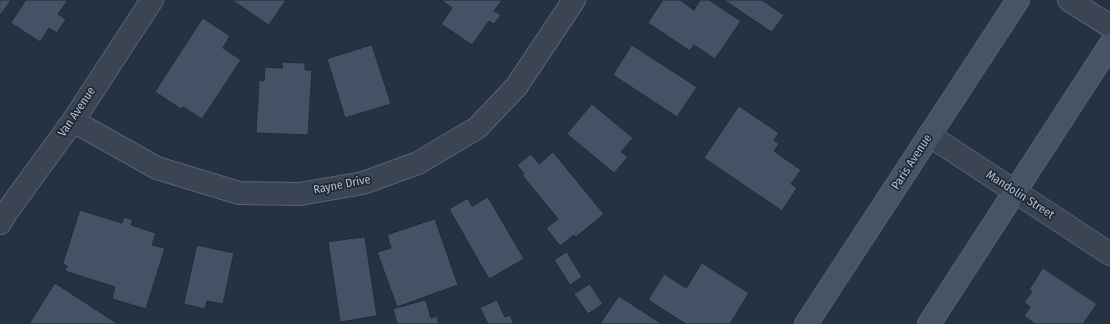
<!DOCTYPE html>
<style>
body{margin:0}
canvas{display:block;background:#253243}
</style>
<canvas width="1110" height="324"></canvas>
<script>
const ctx = document.querySelector('canvas').getContext('2d');
ctx.lineJoin = 'round';
function fillPath(path, color) {
  ctx.fillStyle = color;
  ctx.fill(path, 'evenodd');
}
function trace(path, color, width, dash) {
  ctx.strokeStyle = color;
  ctx.lineWidth = width;
  ctx.lineCap = dash ? 'butt' : 'round';
  ctx.setLineDash(dash || []);
  ctx.stroke(path);
}
function write(font, color, halo, rows, align = 'center') {
  ctx.font = font + ' "Fira Sans Condensed",sans-serif';
  ctx.lineWidth = 3.5;
  ctx.setLineDash([]);
  ctx.textBaseline = 'middle';
  ctx.strokeStyle = halo;
  ctx.fillStyle = color;
  for (const [text, x, y, turn = 0] of rows) {
    ctx.save();
    ctx.translate(x, y);
    ctx.rotate((+turn || 0) * Math.PI / 180);
    ctx.textAlign = isNaN(turn) ? turn : align;
    if (halo) ctx.strokeText(text, 0, 0);
    ctx.fillText(text, 0, 0);
    ctx.restore();
  }
}
const building = new Path2D(`
 M 0,0 L 11,0 L 0,16 Z
 M 26,0 L 68,0 L 58,14 L 66,19 L 57,33 L 49,28 L 40,42 L 11,23 Z
 M 232,0 L 286,0 L 269,25 Z
 M 441,0 L 502,0 L 494,11 L 501,15 L 494,24 L 489,21 L 472,45 L 441,24 L 452,8 Z
 M 663,0 L 680,0 L 694,10 L 700,0 L 709,0 L 741,21 L 715,59 L 694,45 L 690,51 L 648,23 Z
 M 724,0 L 762,0 L 784,15 L 772,32 Z
 M 203,18 L 230,36 L 223,48 L 241,60 L 202,119 L 183,107 L 181,109 L 155,92 Z
 M 372,45 L 391,104 L 345,118 L 327,59 Z
 M 632,45 L 697,87 L 677,117 L 613,75 Z
 M 282,62 L 305,63 L 305,70 L 312,70 L 308,135 L 256,133 L 259,80 L 264,81 L 265,67 L 282,68 Z
 M 592,104 L 633,138 L 621,152 L 628,157 L 614,173 L 567,134 Z
 M 739,106 L 779,133 L 774,140 L 779,144 L 774,151 L 801,170 L 791,184 L 797,188 L 782,211 L 704,158 Z
 M 553,152 L 604,214 L 576,237 L 574,235 L 560,246 L 546,228 L 558,219 L 522,175 L 524,174 L 517,165 L 531,154 L 539,164 Z
 M 488,197 L 524,259 L 489,279 L 449,209 L 468,198 L 472,206 Z
 M 80,210 L 122,223 L 124,217 L 133,220 L 131,225 L 156,233 L 152,245 L 165,248 L 146,309 L 112,299 L 115,287 L 65,271 L 67,266 L 63,264 Z
 M 435,219 L 458,285 L 397,307 L 377,252 L 391,248 L 387,235 Z
 M 365,237 L 377,316 L 340,322 L 328,242 Z
 M 197,245 L 234,253 L 223,304 L 207,301 L 205,309 L 184,304 Z
 M 567,252 L 582,277 L 570,285 L 554,260 Z
 M 702,263 L 749,293 L 730,324 L 686,324 L 648,300 L 664,274 L 686,288 Z
 M 1043,268 L 1097,304 L 1083,324 L 1035,324 L 1024,316 L 1030,307 L 1024,302 L 1032,292 L 1029,290 Z
 M 55,283 L 118,324 L 31,324 L 30,323 Z
 M 590,284 L 603,304 L 588,314 L 574,294 Z
 M 619,296 L 662,324 L 600,324 Z
 M 426,300 L 431,318 L 437,316 L 439,324 L 397,324 L 393,309 Z
 M 497,300 L 505,317 L 510,315 L 514,324 L 488,324 L 480,308 Z`);
fillPath(building, '#445265');
trace(building, '#202b3a', 1);
const street = new Path2D(`
 M 1069,0 L 1110,26
 M 73,121 L 157,168 L 239,193 L 300,194 L 363,183 L 418,163 L 477,128 L 516,87 L 574,0
 M 929,135 L 1110,254
 M 0,223 L 6,213 L 73,121 L 152,0`);
const secondary = new Path2D(`
 M 806,324 L 1018,0
 M 929,324 L 1110,45`);
trace(street, '#586270', 24);
trace(secondary, '#586270', 24);
trace(street, '#3a4453', 22);
trace(secondary, '#485366', 22);
write('12px', '#b7bfcc', '#1e2938', [
 ["Van Avenue",77,112,-56],
 ["Paris Avenue",912,162,-57],
 ["Rayne Drive",342,185,-11],
 ["Mandolin Street",1020,195,33]
]);
</script>
